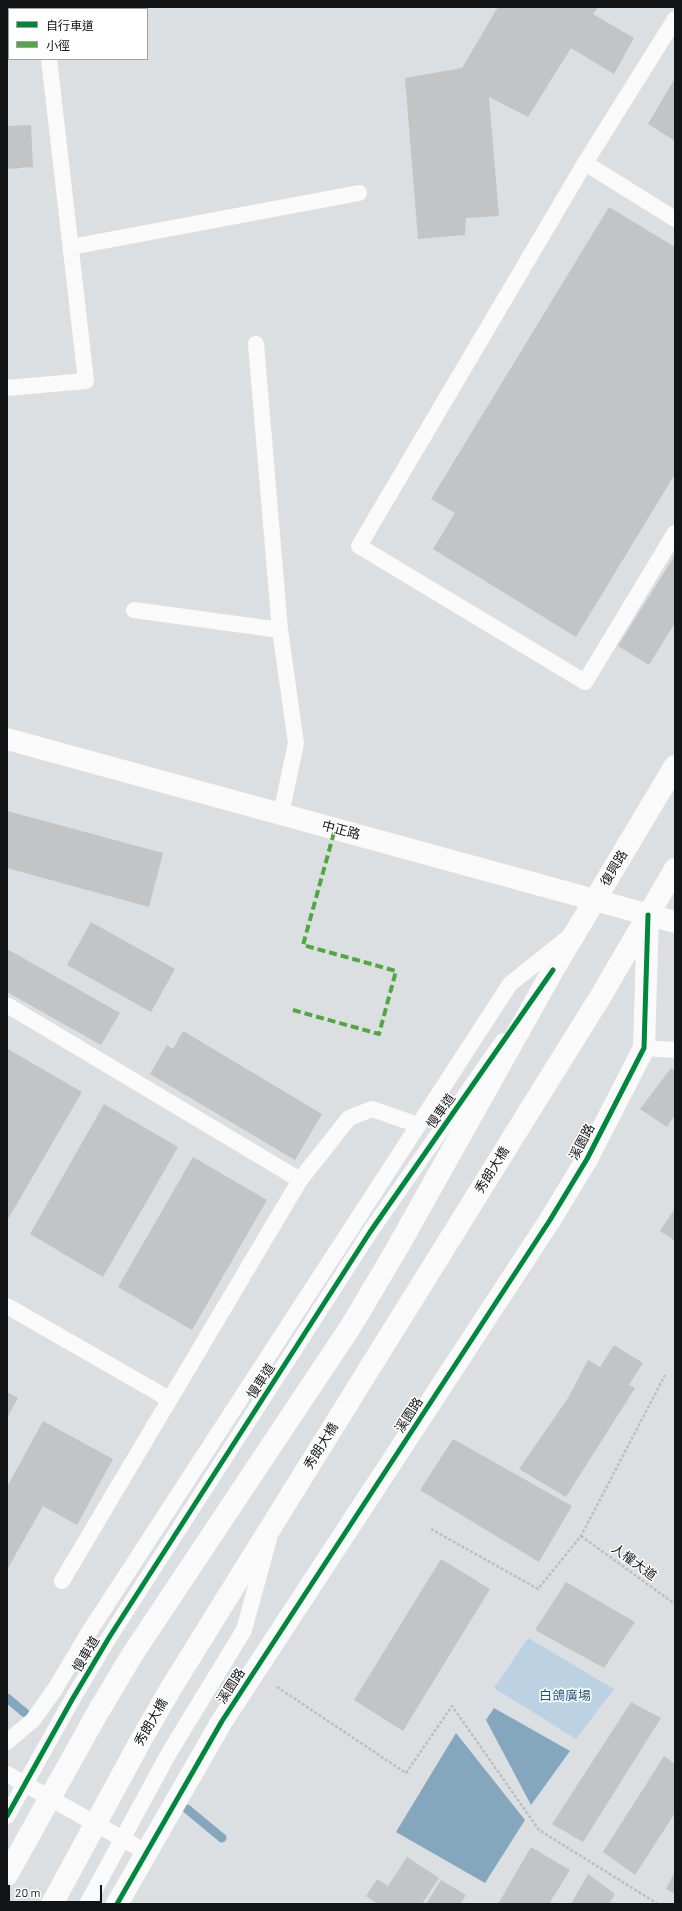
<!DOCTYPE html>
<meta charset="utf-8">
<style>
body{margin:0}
#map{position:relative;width:682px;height:1911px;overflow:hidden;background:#dcdfe1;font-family:Barlow,"Noto Sans TC",sans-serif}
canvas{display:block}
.frame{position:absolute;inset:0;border:8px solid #121315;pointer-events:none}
.legend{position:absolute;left:8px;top:8px;width:140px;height:52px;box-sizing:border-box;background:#fff;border:1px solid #a0a1a1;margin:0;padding:5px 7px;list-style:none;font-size:12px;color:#121315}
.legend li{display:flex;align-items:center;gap:8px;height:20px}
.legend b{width:20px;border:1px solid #a0a1a1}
.scale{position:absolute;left:8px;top:1885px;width:94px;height:18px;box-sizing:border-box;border:2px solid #121315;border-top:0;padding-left:5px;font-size:12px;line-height:14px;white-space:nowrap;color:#121315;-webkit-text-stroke:3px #fff;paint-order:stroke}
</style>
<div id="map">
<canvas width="682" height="1911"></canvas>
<div class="frame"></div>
<ul class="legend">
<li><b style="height:5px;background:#00873e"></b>自行車道</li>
<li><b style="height:5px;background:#51a842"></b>小徑</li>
</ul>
<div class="scale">20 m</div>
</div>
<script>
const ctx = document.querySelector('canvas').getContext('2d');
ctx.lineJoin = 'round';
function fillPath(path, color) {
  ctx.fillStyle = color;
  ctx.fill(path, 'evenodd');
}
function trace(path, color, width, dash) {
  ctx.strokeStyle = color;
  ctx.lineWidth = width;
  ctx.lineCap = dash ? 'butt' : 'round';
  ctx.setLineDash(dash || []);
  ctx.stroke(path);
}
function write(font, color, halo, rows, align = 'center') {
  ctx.font = font + ' Barlow,"Noto Sans TC",sans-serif';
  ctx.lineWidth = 3;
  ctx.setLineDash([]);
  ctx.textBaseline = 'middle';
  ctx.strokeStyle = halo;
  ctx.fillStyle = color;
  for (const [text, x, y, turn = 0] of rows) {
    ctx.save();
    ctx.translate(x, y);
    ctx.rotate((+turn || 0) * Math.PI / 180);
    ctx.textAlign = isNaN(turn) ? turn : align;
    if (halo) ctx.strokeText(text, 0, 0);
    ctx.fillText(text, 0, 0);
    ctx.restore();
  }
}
fillPath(new Path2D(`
 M 528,1638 L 614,1689 L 576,1739 L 494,1688 Z`), '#bcd2e2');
fillPath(new Path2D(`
 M 494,1708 L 570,1751 L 531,1805 L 486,1720 Z
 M 456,1733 L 525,1820 L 485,1883 L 396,1832 Z`), '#85a7bd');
trace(new Path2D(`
 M 7,1698 L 25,1713
 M 187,1809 L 222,1838`), '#85a7bd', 9);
fillPath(new Path2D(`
 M 498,7 L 598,7 L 593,14 L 634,38 L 614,74 L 571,48 L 528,117 L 489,97 L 499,216 L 466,218 L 465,235 L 418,239 L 405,78 L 462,68 Z
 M 675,78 L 675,141 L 648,124 Z
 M 31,125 L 33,167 L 7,169 L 7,126 Z
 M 609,207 L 675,247 L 675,474 L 576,637 L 433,549 L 455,513 L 431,499 Z
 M 675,555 L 675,623 L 649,665 L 618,646 Z
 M 7,811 L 163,853 L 149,907 L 7,868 Z
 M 91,922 L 175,969 L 151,1012 L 67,965 Z
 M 7,949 L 120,1013 L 101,1045 L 7,992 Z
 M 183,1031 L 322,1114 L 295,1160 L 150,1074 L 167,1045 L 173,1049 Z
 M 8,1049 L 82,1092 L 7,1221 L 7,1050 Z
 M 671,1068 L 675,1071 L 675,1115 L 667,1127 L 640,1109 Z
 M 104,1104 L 178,1147 L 103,1277 L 30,1234 Z
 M 193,1157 L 267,1200 L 192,1330 L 118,1287 Z
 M 675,1208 L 675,1241 L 660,1231 Z
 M 614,1345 L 643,1363 L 629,1385 L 635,1388 L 566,1497 L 519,1469 L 568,1398 L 588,1360 L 600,1367 Z
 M 7,1392 L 18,1398 L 7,1418 Z
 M 43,1421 L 113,1459 L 77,1525 L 43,1506 L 7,1570 L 7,1487 Z
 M 453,1439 L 572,1506 L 539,1562 L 420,1490 Z
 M 441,1559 L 490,1589 L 403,1731 L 354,1700 Z
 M 566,1582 L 635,1622 L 604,1668 L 535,1630 Z
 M 631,1702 L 661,1718 L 583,1842 L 552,1824 Z
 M 664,1756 L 675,1764 L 675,1813 L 635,1875 L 603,1852 Z
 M 531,1847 L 570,1870 L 549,1904 L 498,1904 Z
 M 407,1857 L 439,1878 L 422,1904 L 377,1904 L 366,1896 L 377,1879 L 388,1886 Z
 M 675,1871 L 675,1894 L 666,1889 Z
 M 588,1874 L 615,1894 L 609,1904 L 571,1904 Z
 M 441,1880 L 466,1895 L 460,1904 L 426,1904 Z`), '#c2c4c5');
trace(new Path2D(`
 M 431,1529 L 538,1589 L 581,1536 L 665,1375
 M 581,1536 L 675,1604
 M 277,1687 L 406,1773 L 452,1706 L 539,1830 L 658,1904`), '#bdbebe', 2.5, [3, 2]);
trace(new Path2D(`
 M 10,7 L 22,9
 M 67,9 L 80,7
 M 675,19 L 585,163 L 359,546 L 585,682 L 675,533
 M 585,163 L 675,219
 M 71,247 L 359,193
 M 256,344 L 280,630 L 296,743 L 281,814
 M 7,388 L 86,381 L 49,59
 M 134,610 L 280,630
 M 7,1005 L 300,1180
 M 644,1048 L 675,1050
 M 7,1306 L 169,1399
 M 62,1581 L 300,1180 L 349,1118 L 372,1109 L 418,1125
 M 7,1742 L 33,1720 L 55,1689 L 89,1632 L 510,984 L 570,936
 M 7,1774 L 146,1852
 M 7,1816 L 73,1698 L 110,1636 L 370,1232 L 503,1041
 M 87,1904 L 169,1753 L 244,1630 L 269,1539`), '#fafafa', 16);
trace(new Path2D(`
 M 7,739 L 675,922
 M 117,1904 L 222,1721 L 550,1220 L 587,1159 L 644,1048 L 648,915`), '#fafafa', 22);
trace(new Path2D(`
 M 7,1875 L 98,1712 L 132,1655 L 351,1326 L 395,1252 L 553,970 L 675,766
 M 52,1904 L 142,1738 L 171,1688 L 602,994 L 675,869`), '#fafafa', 22);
trace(new Path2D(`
 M 293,1010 L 379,1034 L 396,971 L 303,945 L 335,829`), '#51a842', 4, [8, 4]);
trace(new Path2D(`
 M 7,1816 L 73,1698 L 110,1636 L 370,1232 L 553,970
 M 117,1904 L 222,1721 L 550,1220 L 587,1159 L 644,1048 L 648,915`), '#00873e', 5);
write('13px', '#121315', '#fff', [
 ["中正路",341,830,15],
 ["復興路",614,868,-59],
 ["慢車道",441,1111,-55],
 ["溪園路",582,1142,-62],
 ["秀朗大橋",492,1170,-58],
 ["慢車道",261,1381,-57],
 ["溪園路",409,1415,-57],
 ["秀朗大橋",321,1446,-58],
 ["人權大道",634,1562,36],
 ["慢車道",86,1654,-59],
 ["溪園路",231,1686,-57],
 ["秀朗大橋",151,1722,-60]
]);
write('13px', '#1d5677', '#fff', [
 ["白鴿廣場",565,1696]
]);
</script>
